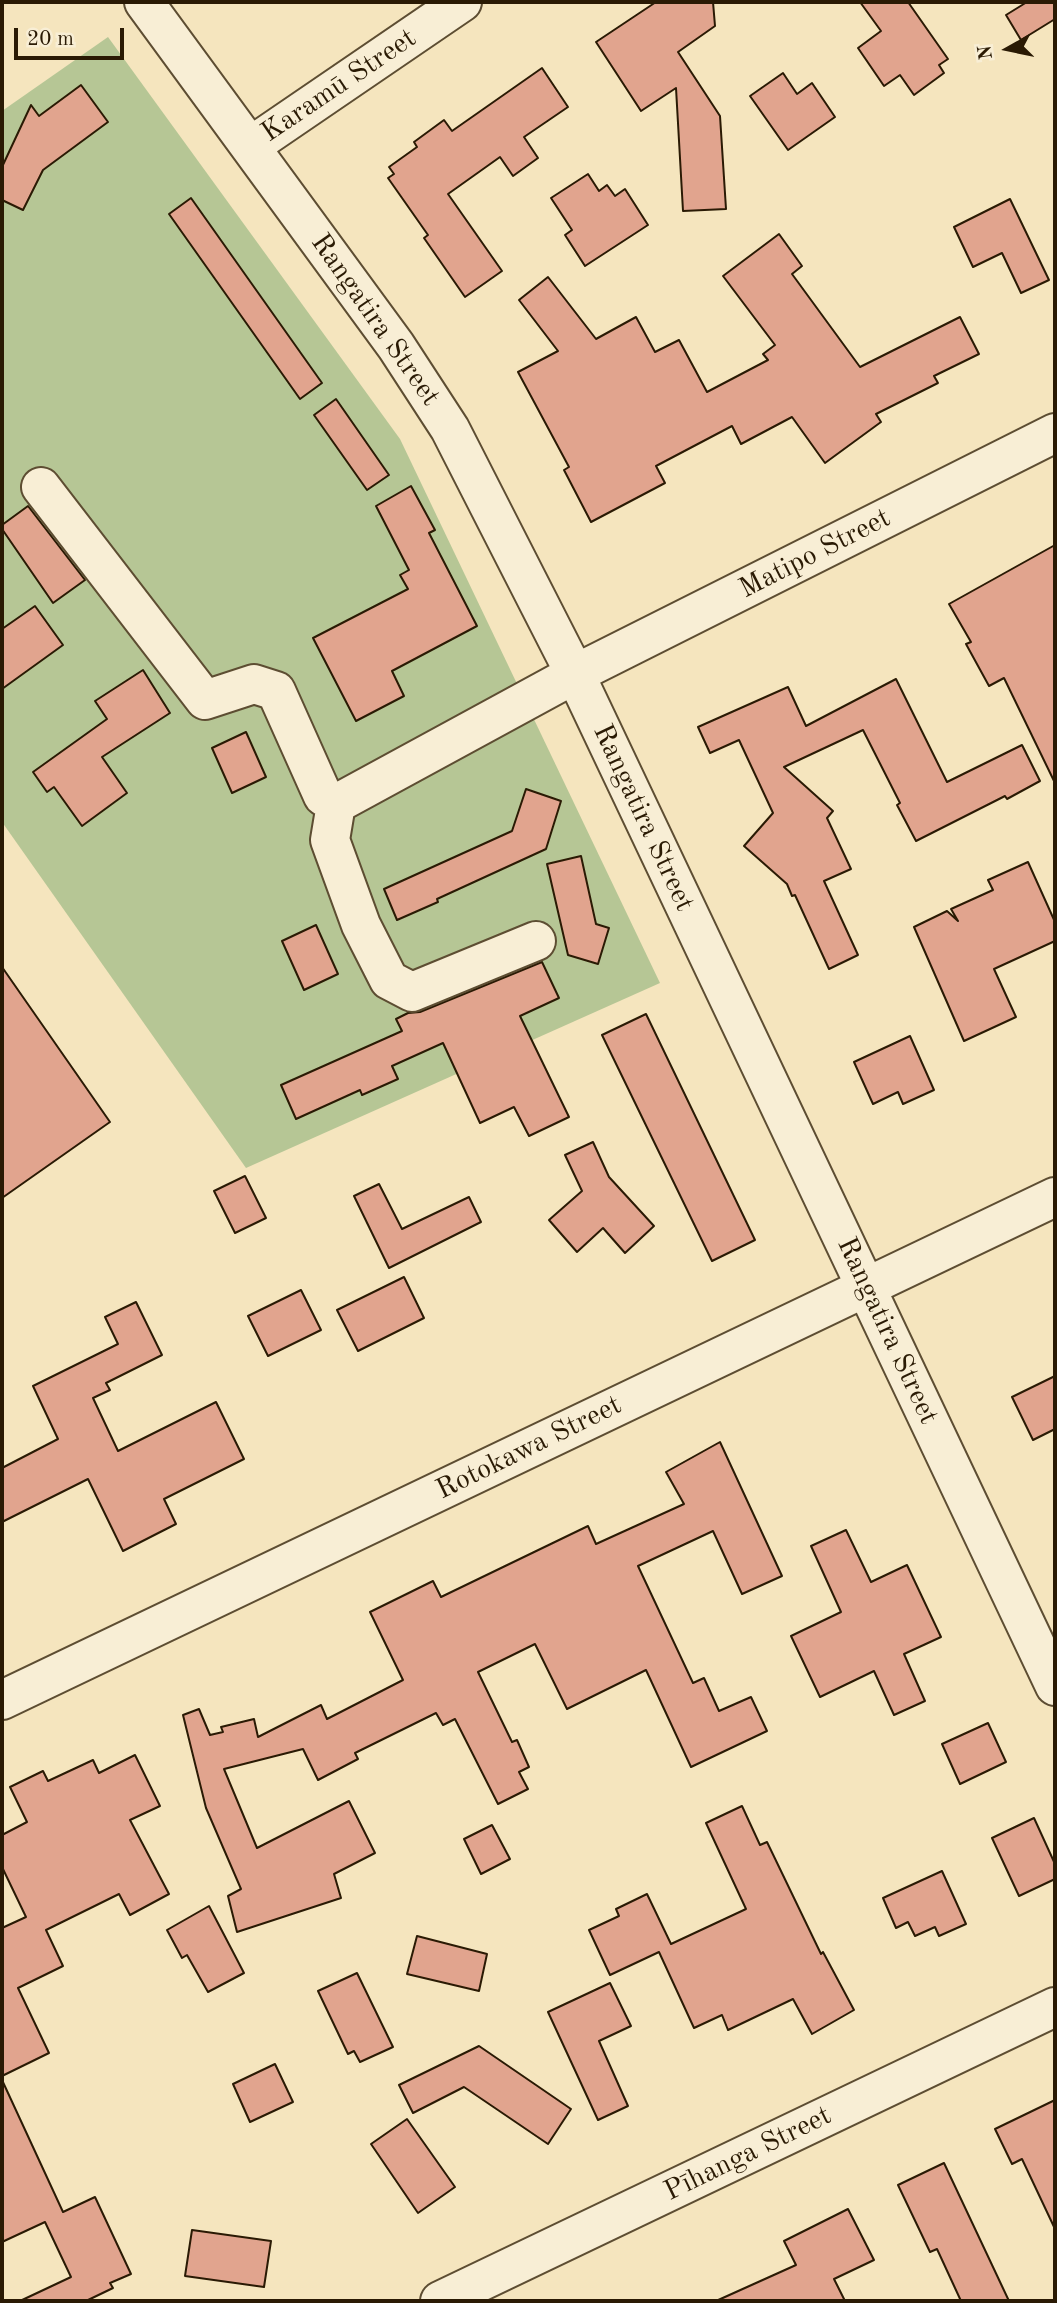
<!DOCTYPE html>
<meta charset="utf-8">
<style>
body{margin:0}
#map{position:relative;width:1057px;height:2303px;overflow:hidden;background:#f5e5be;font-family:"Old Standard TT",serif}
canvas{display:block}
.frame{position:absolute;inset:0;border:4px solid #2a1a04;pointer-events:none}
.north{position:absolute;left:973px;top:14px;width:70px;height:70px;-webkit-text-stroke:5px #f8eed5;paint-order:stroke;rotate:261deg;font-size:19px;font-weight:700;line-height:28px;text-align:center;color:#2a1a04}
.north::after{content:'';display:block;margin:auto;width:24px;height:32px;background:#2a1a04;clip-path:polygon(50% 0,100% 100%,50% 72%,0 100%)}
.scale{position:absolute;left:14px;top:28px;width:110px;height:32px;box-sizing:border-box;border:4px solid #2a1a04;border-top:0;padding-left:9px;font-size:21px;line-height:24px;white-space:nowrap;color:#2a1a04;-webkit-text-stroke:5px #f8eed5;paint-order:stroke}
</style>
<div id="map">
<canvas width="1057" height="2303"></canvas>
<div class="frame"></div>
<div class="north">N</div>
<div class="scale">20 m</div>
</div>
<script>
const ctx = document.querySelector('canvas').getContext('2d');
ctx.lineJoin = 'round';
function fillPath(path, color) {
  ctx.fillStyle = color;
  ctx.fill(path, 'evenodd');
}
function trace(path, color, width, dash) {
  ctx.strokeStyle = color;
  ctx.lineWidth = width;
  ctx.lineCap = dash ? 'butt' : 'round';
  ctx.setLineDash(dash || []);
  ctx.stroke(path);
}
function write(font, color, halo, rows, align = 'center') {
  ctx.font = font + ' "Old Standard TT",serif';
  ctx.lineWidth = 6;
  ctx.setLineDash([]);
  ctx.textBaseline = 'middle';
  ctx.strokeStyle = halo;
  ctx.fillStyle = color;
  for (const [text, x, y, turn = 0] of rows) {
    ctx.save();
    ctx.translate(x, y);
    ctx.rotate((+turn || 0) * Math.PI / 180);
    ctx.textAlign = isNaN(turn) ? turn : align;
    if (halo) ctx.strokeText(text, 0, 0);
    ctx.fillText(text, 0, 0);
    ctx.restore();
  }
}
fillPath(new Path2D(`
 M 108,37 L 400,439 L 660,983 L 246,1168 L 2,822 L 2,111 Z`), '#b6c695');
const building = new Path2D(`
 M 656,2 L 713,2 L 715,26 L 678,52 L 720,116 L 726,209 L 683,211 L 676,88 L 641,111 L 596,42 Z
 M 860,2 L 908,2 L 948,59 L 939,65 L 944,73 L 914,95 L 900,75 L 884,86 L 858,48 L 881,31 Z
 M 1027,2 L 1055,2 L 1055,19 L 1021,40 L 1006,15 Z
 M 542,68 L 568,107 L 524,137 L 538,158 L 513,176 L 500,157 L 448,194 L 502,271 L 465,297 L 424,238 L 428,235 L 388,178 L 394,174 L 389,167 L 417,147 L 414,142 L 444,120 L 452,131 Z
 M 783,73 L 797,94 L 812,83 L 835,117 L 788,150 L 750,96 Z
 M 81,85 L 108,122 L 43,170 L 23,210 L 2,200 L 2,167 L 31,105 L 39,116 Z
 M 588,174 L 599,191 L 607,185 L 615,196 L 625,189 L 648,225 L 585,266 L 565,235 L 572,230 L 551,198 Z
 M 191,198 L 322,383 L 300,399 L 169,214 Z
 M 1010,199 L 1049,280 L 1021,293 L 1002,253 L 973,267 L 954,227 Z
 M 779,234 L 802,266 L 792,274 L 860,367 L 960,317 L 979,354 L 934,376 L 938,383 L 876,414 L 881,422 L 825,463 L 792,417 L 741,444 L 732,426 L 656,466 L 665,483 L 591,522 L 564,470 L 569,467 L 518,372 L 558,351 L 519,300 L 548,277 L 596,339 L 636,317 L 655,352 L 679,340 L 707,392 L 768,360 L 763,354 L 775,345 L 723,276 Z
 M 336,399 L 389,475 L 367,490 L 314,415 Z
 M 411,486 L 435,530 L 429,533 L 477,626 L 392,671 L 404,696 L 356,721 L 313,638 L 408,589 L 400,575 L 409,570 L 376,506 Z
 M 28,506 L 85,580 L 53,603 L 2,529 L 2,525 Z
 M 1055,545 L 1055,783 L 1004,678 L 989,686 L 966,644 L 971,642 L 949,604 Z
 M 35,606 L 63,645 L 2,689 L 2,629 Z
 M 143,670 L 170,713 L 102,757 L 127,793 L 82,826 L 54,787 L 47,792 L 33,772 L 107,719 L 95,701 Z
 M 896,679 L 947,782 L 1022,745 L 1040,781 L 1007,799 L 1005,796 L 916,841 L 897,805 L 900,803 L 863,730 L 784,767 L 833,811 L 827,818 L 851,869 L 824,881 L 858,955 L 829,969 L 795,895 L 792,896 L 787,884 L 744,846 L 773,813 L 739,740 L 710,753 L 698,727 L 788,687 L 806,726 Z
 M 246,732 L 266,777 L 232,793 L 212,748 Z
 M 526,789 L 561,801 L 546,849 L 437,899 L 438,902 L 397,920 L 384,889 L 512,831 Z
 M 581,856 L 596,924 L 609,928 L 598,964 L 568,955 L 547,864 Z
 M 1028,862 L 1055,922 L 1055,941 L 994,969 L 1016,1017 L 964,1041 L 914,927 L 947,911 L 958,921 L 951,909 L 993,890 L 988,880 Z
 M 316,925 L 338,974 L 304,990 L 282,941 Z
 M 542,962 L 559,998 L 520,1016 L 569,1117 L 529,1136 L 514,1107 L 480,1123 L 443,1043 L 392,1066 L 398,1079 L 362,1095 L 360,1090 L 296,1119 L 281,1085 L 402,1031 L 396,1019 L 408,1013 L 420,1012 Z
 M 2,967 L 110,1122 L 2,1198 Z
 M 646,1014 L 755,1240 L 712,1261 L 602,1035 Z
 M 910,1036 L 934,1090 L 903,1104 L 898,1092 L 873,1104 L 854,1062 Z
 M 593,1142 L 609,1177 L 654,1226 L 625,1253 L 603,1228 L 577,1252 L 549,1220 L 582,1191 L 565,1155 Z
 M 245,1176 L 266,1218 L 235,1233 L 214,1191 Z
 M 379,1184 L 402,1229 L 469,1197 L 481,1222 L 389,1268 L 354,1196 Z
 M 404,1277 L 424,1318 L 358,1351 L 337,1310 Z
 M 301,1290 L 321,1330 L 268,1356 L 248,1316 Z
 M 136,1302 L 162,1355 L 106,1383 L 110,1390 L 93,1398 L 118,1451 L 216,1402 L 244,1459 L 164,1499 L 176,1524 L 123,1551 L 88,1479 L 2,1522 L 2,1468 L 58,1439 L 33,1386 L 118,1344 L 105,1317 Z
 M 1055,1376 L 1055,1429 L 1033,1440 L 1012,1397 Z
 M 720,1442 L 782,1576 L 742,1594 L 713,1531 L 638,1566 L 693,1683 L 704,1678 L 719,1711 L 751,1697 L 767,1731 L 691,1767 L 646,1670 L 567,1709 L 535,1644 L 478,1672 L 512,1742 L 517,1740 L 529,1767 L 519,1772 L 528,1789 L 498,1804 L 455,1719 L 443,1725 L 436,1713 L 355,1753 L 358,1759 L 318,1780 L 303,1749 L 224,1769 L 257,1848 L 349,1801 L 375,1853 L 334,1874 L 341,1898 L 237,1932 L 228,1896 L 241,1889 L 206,1808 L 183,1715 L 199,1709 L 210,1735 L 223,1732 L 221,1727 L 254,1719 L 258,1737 L 321,1705 L 327,1719 L 403,1680 L 370,1612 L 433,1581 L 441,1597 L 588,1526 L 596,1544 L 684,1504 L 666,1472 Z
 M 846,1530 L 871,1582 L 907,1565 L 941,1637 L 904,1654 L 925,1701 L 894,1715 L 874,1671 L 820,1697 L 791,1636 L 841,1612 L 811,1546 Z
 M 988,1723 L 1006,1762 L 960,1784 L 942,1744 Z
 M 135,1755 L 160,1806 L 130,1820 L 169,1894 L 130,1915 L 119,1894 L 46,1930 L 63,1966 L 18,1988 L 49,2053 L 2,2076 L 2,1928 L 26,1917 L 2,1867 L 2,1835 L 27,1822 L 10,1787 L 43,1771 L 48,1781 L 93,1760 L 99,1773 Z
 M 742,1806 L 760,1845 L 767,1842 L 821,1954 L 823,1952 L 854,2010 L 812,2034 L 793,1999 L 728,2030 L 722,2015 L 694,2028 L 659,1952 L 610,1975 L 589,1930 L 619,1916 L 616,1909 L 647,1894 L 671,1944 L 746,1909 L 706,1823 Z
 M 1034,1818 L 1055,1864 L 1055,1879 L 1019,1896 L 992,1838 Z
 M 492,1825 L 510,1859 L 481,1874 L 464,1839 Z
 M 942,1871 L 966,1924 L 939,1936 L 935,1927 L 915,1936 L 908,1922 L 896,1928 L 883,1898 Z
 M 209,1906 L 244,1973 L 208,1992 L 187,1955 L 182,1958 L 167,1930 Z
 M 417,1936 L 487,1954 L 479,1991 L 407,1974 Z
 M 357,1973 L 393,2047 L 360,2062 L 354,2051 L 348,2054 L 318,1991 Z
 M 610,1983 L 631,2026 L 599,2041 L 628,2106 L 598,2120 L 548,2012 Z
 M 479,2046 L 571,2109 L 548,2144 L 464,2087 L 413,2113 L 399,2085 Z
 M 275,2064 L 293,2102 L 250,2122 L 233,2084 Z
 M 2,2080 L 63,2212 L 95,2197 L 131,2274 L 110,2283 L 113,2288 L 86,2301 L 20,2301 L 71,2277 L 45,2222 L 2,2242 Z
 M 1055,2100 L 1055,2229 L 1022,2159 L 1012,2164 L 995,2129 Z
 M 407,2119 L 455,2187 L 418,2213 L 371,2144 Z
 M 944,2163 L 1009,2301 L 961,2301 L 937,2249 L 930,2252 L 898,2185 Z
 M 848,2209 L 874,2260 L 834,2279 L 845,2301 L 716,2301 L 796,2265 L 784,2241 Z
 M 192,2230 L 271,2241 L 264,2287 L 185,2276 Z`);
fillPath(building, '#e1a48e');
trace(building, '#2a1a04', 2);
const minor = new Path2D(`
 M 144,2 L 396,346 L 450,429 L 575,674 L 1055,1686
 M 251,146 L 462,2
 M 41,487 L 205,700 L 254,684 L 276,691 L 323,796 L 336,804 L 575,674 L 1055,433
 M 336,804 L 330,840 L 361,925 L 389,980 L 412,992 L 536,941
 M 2,1700 L 1055,1197
 M 440,2301 L 1055,2007`);
trace(minor, '#5d4d32', 42);
trace(minor, '#f8eed5', 38);
write('28px', '#2a1a04', '#f8eed5', [
 ["Karamū Street",339,86,-34],
 ["Rangatira Street",375,320,55],
 ["Matipo Street",815,554,-27],
 ["Rangatira Street",643,818,65],
 ["Rangatira Street",887,1331,65],
 ["Rotokawa Street",529,1448,-26],
 ["Pīhanga Street",748,2154,-26]
]);
</script>
